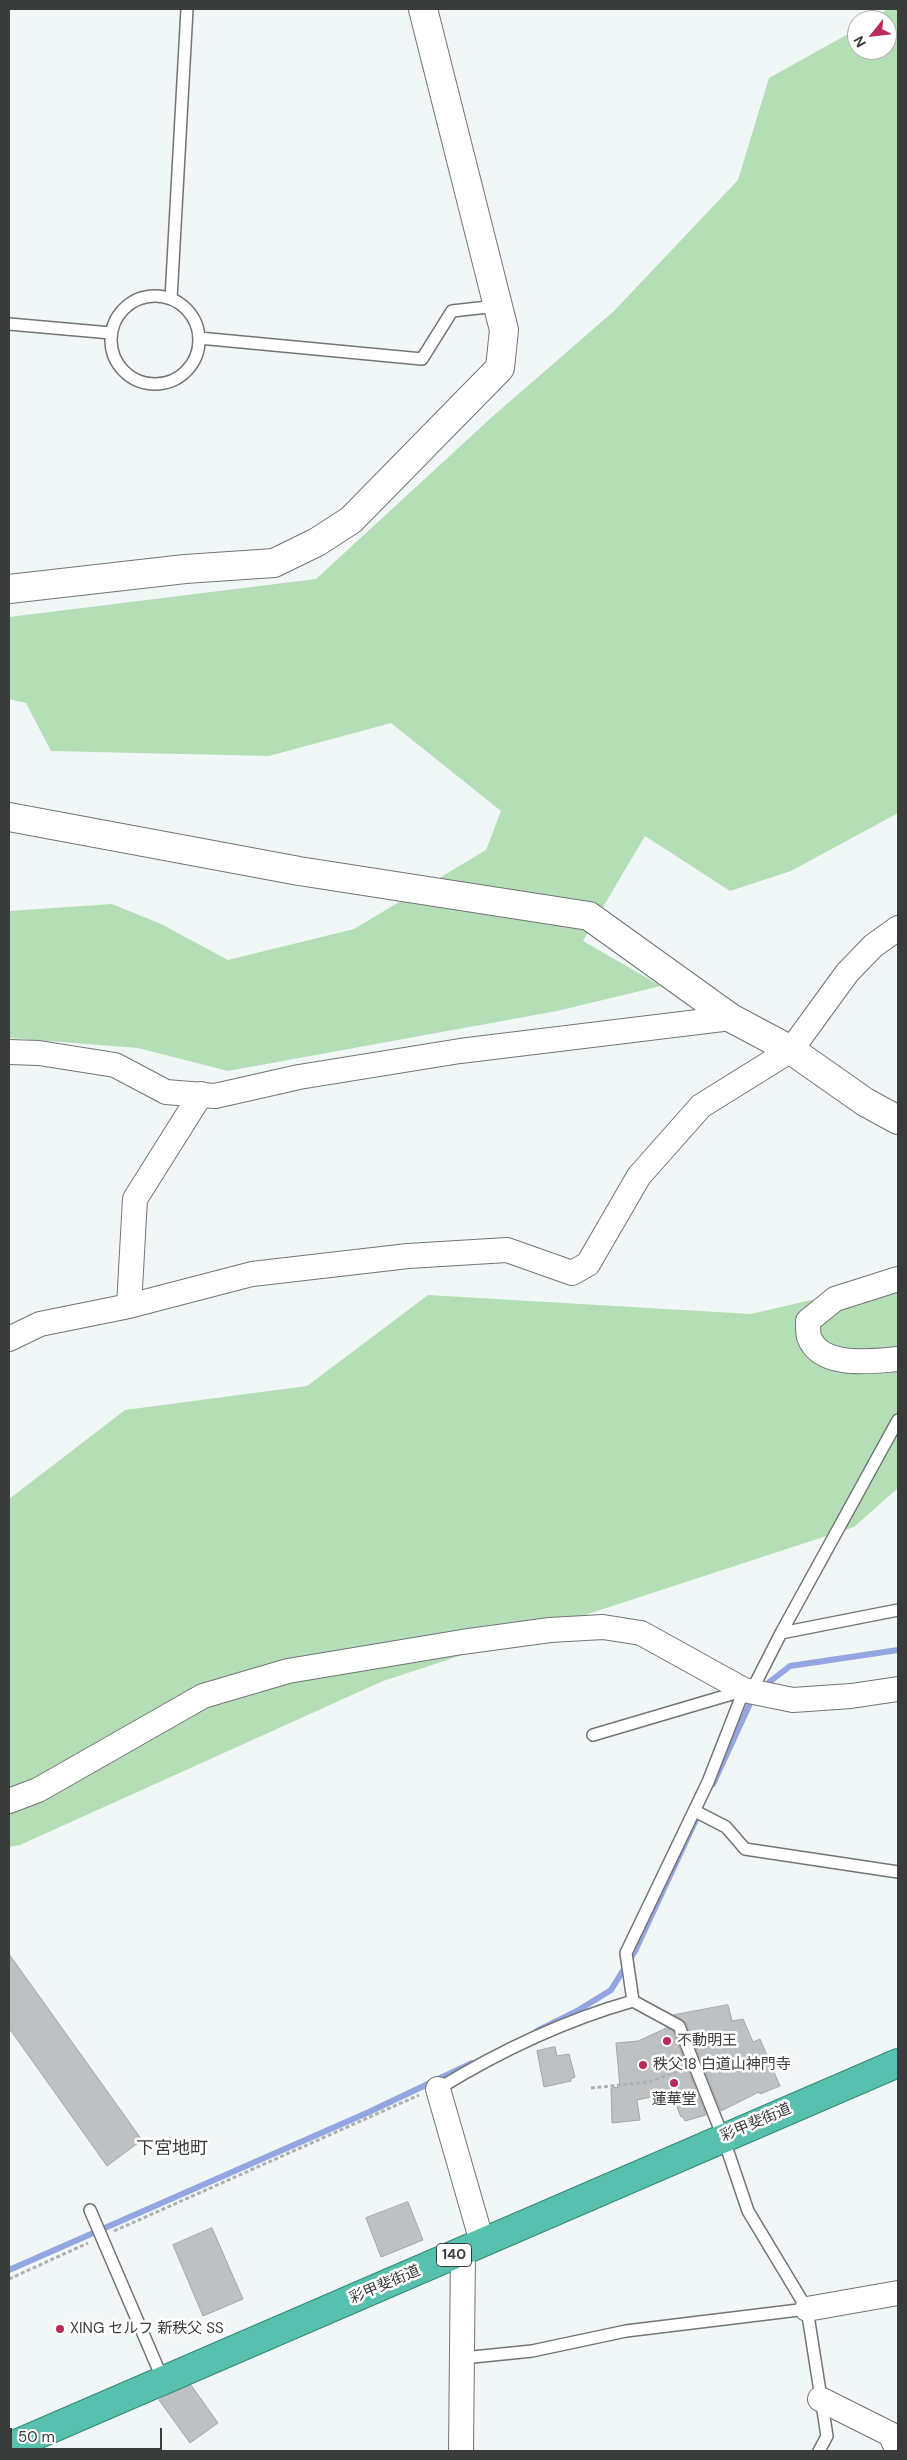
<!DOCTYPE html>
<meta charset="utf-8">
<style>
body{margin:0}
#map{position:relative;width:907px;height:2460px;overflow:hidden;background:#f1f6f7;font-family:"DM Sans",sans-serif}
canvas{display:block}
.frame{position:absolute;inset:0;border:10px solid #3a3c3c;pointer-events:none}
.north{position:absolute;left:847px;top:10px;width:50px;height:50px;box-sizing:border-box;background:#fff;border:1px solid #b0b1b1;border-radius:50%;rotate:241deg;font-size:14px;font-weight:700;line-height:20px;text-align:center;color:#3a3c3c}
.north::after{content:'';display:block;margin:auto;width:18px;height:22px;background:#b92b5d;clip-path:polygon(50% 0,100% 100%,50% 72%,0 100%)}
.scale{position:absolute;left:10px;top:2428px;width:152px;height:22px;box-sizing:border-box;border:2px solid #3a3c3c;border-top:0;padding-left:6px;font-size:15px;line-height:18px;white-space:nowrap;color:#3a3c3c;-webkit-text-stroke:4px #fff;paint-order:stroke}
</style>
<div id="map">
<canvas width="907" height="2460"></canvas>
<div class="frame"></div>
<div class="north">N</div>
<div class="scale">50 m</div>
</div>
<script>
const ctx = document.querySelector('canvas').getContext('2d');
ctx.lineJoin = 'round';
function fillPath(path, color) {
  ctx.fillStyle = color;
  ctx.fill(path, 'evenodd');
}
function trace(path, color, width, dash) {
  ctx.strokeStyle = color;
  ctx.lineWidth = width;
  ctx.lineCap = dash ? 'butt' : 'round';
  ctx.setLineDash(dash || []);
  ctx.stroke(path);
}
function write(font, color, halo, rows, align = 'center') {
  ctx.font = font + ' "DM Sans","Noto Sans JP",sans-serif';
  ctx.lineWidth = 5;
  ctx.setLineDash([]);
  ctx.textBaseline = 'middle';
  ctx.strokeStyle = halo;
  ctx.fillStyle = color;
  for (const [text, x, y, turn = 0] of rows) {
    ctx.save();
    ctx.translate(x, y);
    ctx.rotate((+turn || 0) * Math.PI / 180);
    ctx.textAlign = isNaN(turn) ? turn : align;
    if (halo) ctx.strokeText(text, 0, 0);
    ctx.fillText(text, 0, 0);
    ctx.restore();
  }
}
fillPath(new Path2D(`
 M 887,9 L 898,9 L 898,813 L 791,871 L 730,891 L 645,836 L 583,941 L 661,986 L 557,1011 L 228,1071 L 138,1048 L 9,1038 L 9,911 L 112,904 L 161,924 L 228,960 L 354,929 L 486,850 L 501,811 L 391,723 L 269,756 L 51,751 L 26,703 L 9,699 L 9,617 L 316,579 L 492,417 L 614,311 L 738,180 L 769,78 L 857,29 L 857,50 L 887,50 L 887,20 L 873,20 Z
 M 898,1268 L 898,1488 L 854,1527 L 383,1681 L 20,1845 L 9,1847 L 9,1499 L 125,1410 L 307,1386 L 428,1295 L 751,1314 L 880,1284 Z`), '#b4dfb6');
trace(new Path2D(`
 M 763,1687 L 790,1666 L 898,1650
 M 713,1784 L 753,1697
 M 537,2031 L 577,2011 L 611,1990 L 635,1951 L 700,1811
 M 9,2270 L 369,2112 L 472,2063`), '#94a6e2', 6);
const building = new Path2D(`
 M 9,1954 L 142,2140 L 107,2166 L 9,2028 Z
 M 728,2005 L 732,2021 L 743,2019 L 753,2042 L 760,2039 L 780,2086 L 760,2094 L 759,2092 L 721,2111 L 686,2023 L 674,2015 Z
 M 667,2028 L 673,2031 L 706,2115 L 685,2121 L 683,2117 L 681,2117 L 671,2093 L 637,2100 L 640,2120 L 612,2123 L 611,2088 L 620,2087 L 616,2043 L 638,2041 Z
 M 555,2047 L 557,2056 L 569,2054 L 575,2077 L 571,2079 L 571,2081 L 544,2087 L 537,2051 Z
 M 408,2202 L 423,2240 L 381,2257 L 366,2218 Z
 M 212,2228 L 243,2299 L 203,2316 L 173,2245 Z
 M 191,2385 L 218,2423 L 190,2443 L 159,2400 Z`);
fillPath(building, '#bec1c4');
trace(building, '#a3a6a9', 1);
const service = new Path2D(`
 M111 340a44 44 0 1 1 88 0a44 44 0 1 1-88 0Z
 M 171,299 L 187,9
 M 9,324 L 111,333
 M 199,338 L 422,359 L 452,311 L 497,306
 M 781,1633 L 898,1610
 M 751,1692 L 781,1633 L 898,1420
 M 593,1735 L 742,1691
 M 695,1811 L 726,1827 L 745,1849 L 898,1872
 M 633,2001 L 679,2026 L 723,2137 L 748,2211 L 807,2309 L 827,2436 L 819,2451
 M 438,2089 C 498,2052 566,2020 633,2001 L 626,1953 L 708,1782 L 744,1690
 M 90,2210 L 163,2380
 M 463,2358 L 532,2351 L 626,2331 L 807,2309`);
const minor = new Path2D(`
 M 9,1052 L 39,1053 L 115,1065 L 166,1092 L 215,1096 L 299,1077 L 460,1051 L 731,1018
 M 898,1279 L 835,1299 L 808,1321 C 808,1326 808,1332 809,1337 C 821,1369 872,1361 898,1359
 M 129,1306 L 135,1199 L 201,1094
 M 9,1339 L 40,1324 L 129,1306 L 252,1274 L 408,1256 L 507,1250 L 572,1273 L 588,1264 L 639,1176 L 701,1106 L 791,1050 L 847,973 L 873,946 L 898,928
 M 9,1801 L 38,1790 L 203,1696 L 288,1671 L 462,1642 L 550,1630 L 603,1627 L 641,1633 L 744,1690 L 793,1700 L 851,1696 L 898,1689
 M 438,2089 L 482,2242
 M 807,2309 L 898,2293
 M 820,2399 L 890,2434 L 898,2451
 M 461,2451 L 463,2251`);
const tertiary = new Path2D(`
 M 9,589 L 185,569 L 274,563 L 317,542 L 351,520 L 500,368 L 504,330 L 423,9
 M 9,817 L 299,871 L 589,916 L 731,1018 L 791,1050 L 865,1102 L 898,1120`);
const trunk = new Path2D(`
 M 9,2447 L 898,2063`);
trace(service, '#717576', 14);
trace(minor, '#717576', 26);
trace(tertiary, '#717576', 30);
trace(trunk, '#328878', 30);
trace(new Path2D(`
 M 672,2055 L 676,2072
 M 653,2063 L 673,2060
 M 591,2088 L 649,2082 L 680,2070
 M 114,2231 L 419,2095
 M 9,2279 L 88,2243`), '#adb1b2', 3, [4, 2.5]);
trace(service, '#fff', 11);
trace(minor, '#fff', 24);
trace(tertiary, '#fff', 28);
trace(trunk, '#58c0ae', 28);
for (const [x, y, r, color] of [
 [667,2041,5,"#b92b5d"],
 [643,2065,5,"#b92b5d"],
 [674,2083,5,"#b92b5d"],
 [60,2329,5,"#b92b5d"]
]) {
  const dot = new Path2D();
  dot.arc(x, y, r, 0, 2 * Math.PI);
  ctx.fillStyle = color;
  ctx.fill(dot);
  trace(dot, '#fff', 2);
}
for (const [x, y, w] of [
 [454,2255,35]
]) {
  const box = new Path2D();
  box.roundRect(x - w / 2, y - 11.5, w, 23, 4);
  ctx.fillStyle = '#fff';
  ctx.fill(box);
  trace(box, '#3a3c3c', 1);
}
write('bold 14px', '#3a3c3c', null, [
 ["140",454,2255]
]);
write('15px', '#3a3c3c', '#fff', [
 ["不動明王",677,2041],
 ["秩父18 白道山神門寺",653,2065],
 ["蓮華堂",674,2100,"center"],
 ["XING セルフ 新秩父 SS",70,2329]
], 'left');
write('15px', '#3a3c3c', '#fff', [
 ["彩甲斐街道",756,2123,-23],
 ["彩甲斐街道",385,2285,-23]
]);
write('18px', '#3a3c3c', '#fff', [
 ["下宮地町",172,2149]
]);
</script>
